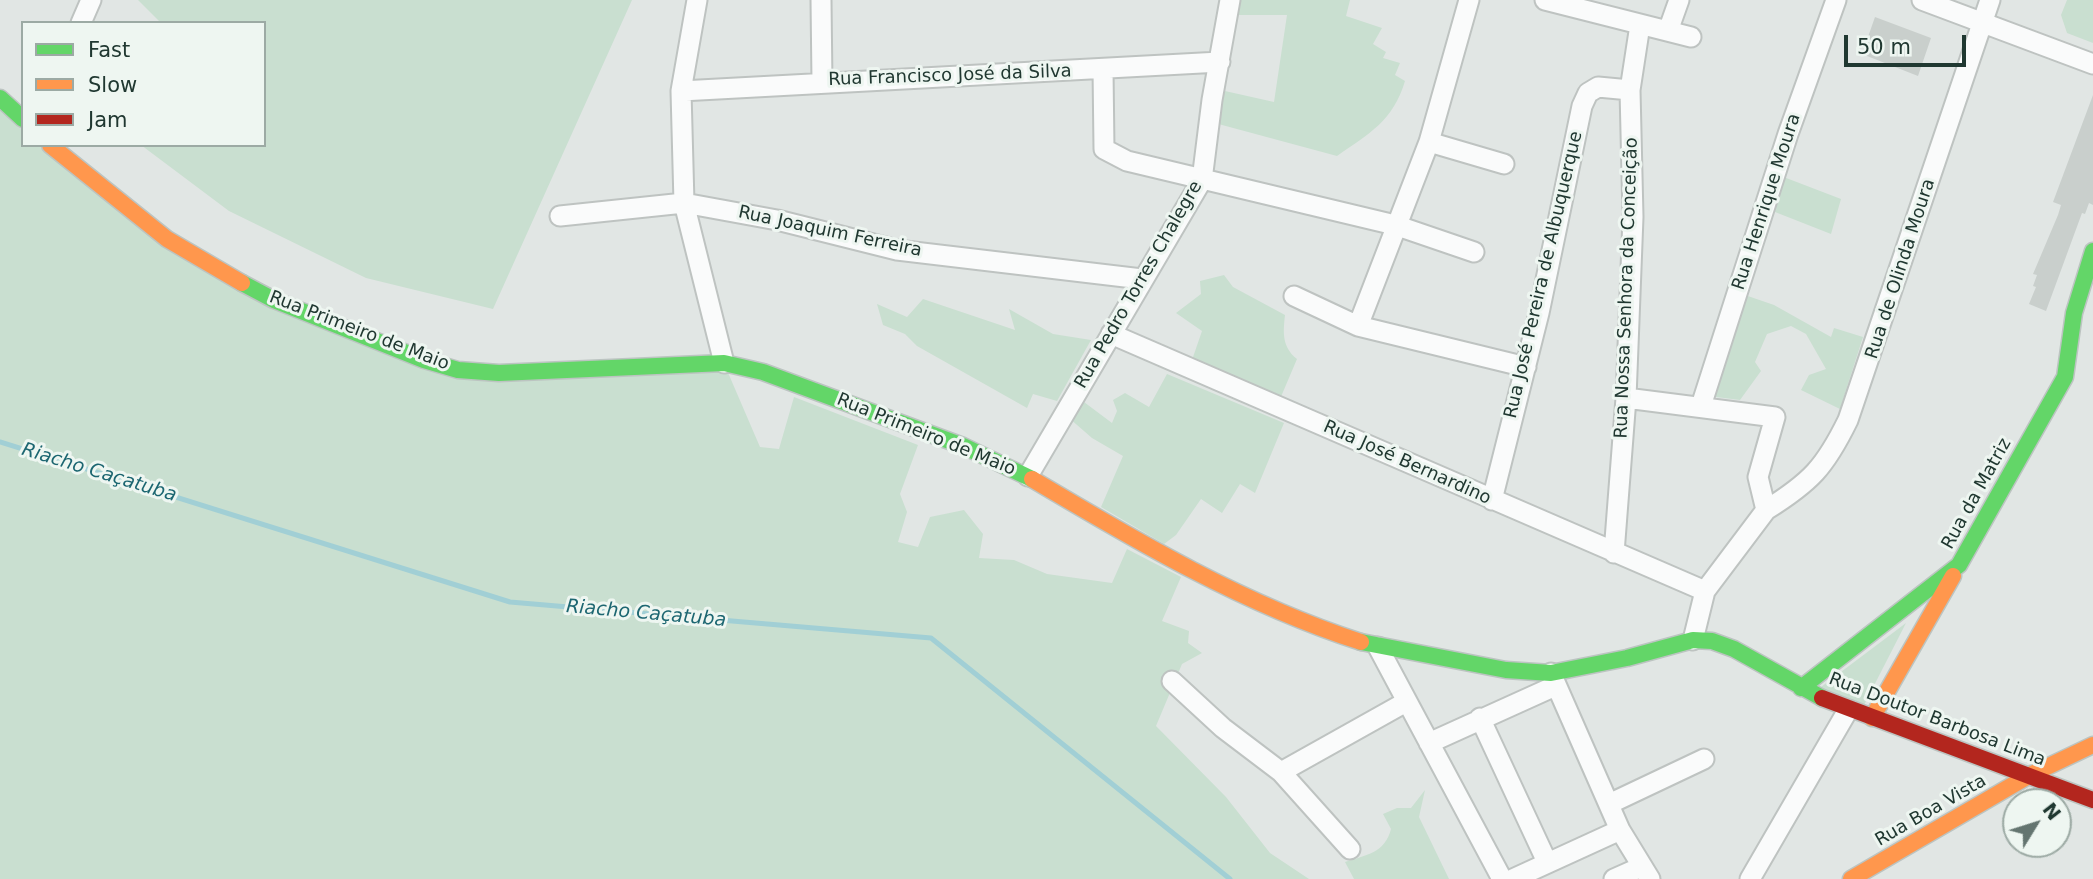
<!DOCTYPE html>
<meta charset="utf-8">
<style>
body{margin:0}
#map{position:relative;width:2093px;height:879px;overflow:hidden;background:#e1e6e4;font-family:"DejaVu Sans",sans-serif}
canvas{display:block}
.legend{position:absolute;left:21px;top:21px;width:245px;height:126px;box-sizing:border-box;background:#eef6f1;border:2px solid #9caaa4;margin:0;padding:9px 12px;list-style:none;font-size:21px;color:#203831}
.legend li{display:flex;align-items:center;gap:14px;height:35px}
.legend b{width:35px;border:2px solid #9caaa4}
.north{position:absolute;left:2002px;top:788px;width:70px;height:70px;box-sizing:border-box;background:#eef6f1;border:2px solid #9caaa4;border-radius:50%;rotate:52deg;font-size:19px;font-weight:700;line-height:28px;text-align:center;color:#203831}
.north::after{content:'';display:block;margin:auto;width:24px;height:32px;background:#647570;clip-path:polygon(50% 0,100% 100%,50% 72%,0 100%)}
.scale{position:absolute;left:1844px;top:35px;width:122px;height:32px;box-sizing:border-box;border:4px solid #203831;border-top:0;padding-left:9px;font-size:21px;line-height:24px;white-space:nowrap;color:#203831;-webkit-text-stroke:5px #eef6f1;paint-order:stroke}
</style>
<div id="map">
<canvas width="2093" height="879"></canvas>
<ul class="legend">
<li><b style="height:9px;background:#63d668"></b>Fast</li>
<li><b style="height:9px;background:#ff974d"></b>Slow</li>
<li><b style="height:9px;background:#b3261e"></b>Jam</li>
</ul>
<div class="north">N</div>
<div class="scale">50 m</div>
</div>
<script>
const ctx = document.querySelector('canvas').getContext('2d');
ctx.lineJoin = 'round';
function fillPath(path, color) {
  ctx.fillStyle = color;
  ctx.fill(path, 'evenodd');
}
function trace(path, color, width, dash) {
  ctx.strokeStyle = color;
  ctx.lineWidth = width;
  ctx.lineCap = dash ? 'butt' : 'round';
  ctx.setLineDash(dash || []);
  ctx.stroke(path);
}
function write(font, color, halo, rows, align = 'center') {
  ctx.font = font + ' "DejaVu Sans",sans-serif';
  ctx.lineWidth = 6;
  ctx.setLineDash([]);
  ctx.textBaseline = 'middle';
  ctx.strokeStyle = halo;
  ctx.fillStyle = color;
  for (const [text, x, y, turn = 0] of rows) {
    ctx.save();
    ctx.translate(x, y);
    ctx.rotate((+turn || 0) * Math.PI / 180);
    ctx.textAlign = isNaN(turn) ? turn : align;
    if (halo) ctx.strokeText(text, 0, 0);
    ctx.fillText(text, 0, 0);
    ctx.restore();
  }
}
fillPath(new Path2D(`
 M 138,0 L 632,0 L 493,309 L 366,278 L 229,211 L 141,145 L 264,145 L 264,23 L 161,23 Z
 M 1231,0 L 1350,0 L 1346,16 L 1382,28 L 1373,44 L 1386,52 L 1383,58 L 1400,63 L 1395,75 L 1405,81 C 1393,121 1370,133 1337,156 L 1211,122 L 1216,89 L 1274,102 L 1287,15 L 1228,15 Z
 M 2067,0 L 2093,0 L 2093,43 L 2067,33 L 2061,15 Z
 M 0,105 L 23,126 L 23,145 L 45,145 L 125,217 L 447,373 L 723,361 L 760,447 L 779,449 L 794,397 L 918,445 L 900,494 L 907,512 L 898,542 L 918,547 L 930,517 L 964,510 L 983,534 L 979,558 L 1014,560 L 1047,574 L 1112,583 L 1127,549 L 1181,577 L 1162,621 L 1189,631 L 1188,643 L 1202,653 L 1182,664 L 1156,726 L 1226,797 L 1270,853 L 1309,879 L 0,879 Z
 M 1781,176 L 1841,199 L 1831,234 L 1775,212 Z
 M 1224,275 L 1233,287 L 1285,315 C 1283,333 1282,347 1297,359 L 1280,399 L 1192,360 L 1202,331 L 1176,313 L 1201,294 L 1200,281 Z
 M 1742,294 L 1774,305 L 1831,337 L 1834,328 L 1863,337 L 1840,409 L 1801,390 L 1809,375 L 1826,369 L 1806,334 L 1791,326 L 1767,334 L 1755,362 L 1761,371 L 1740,400 L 1708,396 Z
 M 923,299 L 1015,330 L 1009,309 L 1053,334 L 1091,340 L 1057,401 L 1033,394 L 1027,408 L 917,346 L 905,334 L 883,325 L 877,304 L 907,317 Z
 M 1167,374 L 1284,423 L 1255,493 L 1240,484 L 1222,513 L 1201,499 L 1176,535 L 1164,544 L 1101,507 L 1123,456 L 1092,438 L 1069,418 L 1084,402 L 1112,423 L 1117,411 L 1113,400 L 1125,393 L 1149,407 Z
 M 1906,623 L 1862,709 L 1817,690 Z
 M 1425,790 L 1419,817 L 1449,879 L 1354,879 L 1345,862 C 1366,855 1385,853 1391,829 L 1383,814 L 1397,808 L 1411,808 Z`), '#c9dfd0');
trace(new Path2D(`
 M 0,442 L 510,602 L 931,638 L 1230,879`), '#a1cfd5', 5);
fillPath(new Path2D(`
 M 1875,17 L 1931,38 L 1918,76 L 1862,54 Z
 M 2093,95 L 2093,205 L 2089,203 L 2085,214 L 2082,213 L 2046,311 L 2029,304 L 2036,287 L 2033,286 L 2037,275 L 2033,274 L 2058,215 L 2061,205 L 2053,202 Z`), '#c9cfcc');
const street = new Path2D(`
 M 697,0 L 681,91 L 684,203 L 724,363
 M 821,0 L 822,82
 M 1545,0 L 1691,37
 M 1922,0 L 2093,64
 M 81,23 L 91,0
 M 1668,31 L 1679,0
 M 1103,69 L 1104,149 L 1127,161 L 1395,225 L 1474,252
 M 681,91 L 1220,62
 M 1429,142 L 1504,164
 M 560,216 L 684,203 L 777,220 L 897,250 L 1142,279
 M 1294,296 L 1358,326 L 1526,367
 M 1358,326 L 1429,142 L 1469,0
 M 1111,334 L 1705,591
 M 1626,398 L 1775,417 L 1758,477 L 1766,510 L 1705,591 L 1693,640
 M 1701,406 L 1788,134 L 1836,0
 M 1028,476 L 1202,180 L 1212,100 L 1230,0
 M 1492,500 L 1539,313 L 1582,106 L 1588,93 L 1598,87 L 1630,90
 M 1766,510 C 1811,482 1825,467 1848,420 L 1990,0
 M 1614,553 L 1626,398 L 1633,217 L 1630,90 L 1640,25
 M 1378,647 L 1502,879
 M 1551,673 L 1620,830 L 1650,879
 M 1172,681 L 1223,728 L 1281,772 L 1350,849
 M 1480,718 L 1547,862
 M 1429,743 L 1555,686
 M 1281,772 L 1406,702
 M 1609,804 L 1704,759
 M 1513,879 L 1620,830
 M 1614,879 L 1641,867
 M 1750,879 L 1848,710`);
const fast = new Path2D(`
 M 0,98 L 23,119
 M 242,283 L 274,300 L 424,360 L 458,370 L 499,373 L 724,363 L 763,372 L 963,446 L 1032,479
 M 1361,642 L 1506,670 L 1551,673 L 1627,658 L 1693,640 L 1712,641 L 1734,649 L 1822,698
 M 1801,688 L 1959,565 L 2065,377 L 2074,313 L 2093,251`);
const slow = new Path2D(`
 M 50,145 L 167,239 L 242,283
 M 1032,479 C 1138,542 1243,604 1361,642
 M 1872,718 L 1953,576
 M 1851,879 L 2030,775 L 2093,745`);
const jam = new Path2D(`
 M 1822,698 L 2093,800`);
trace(street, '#bec3c1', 23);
trace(fast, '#bcc4c1', 19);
trace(slow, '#bcc4c1', 19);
trace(jam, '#bcc4c1', 19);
trace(street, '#fafbfb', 19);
trace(fast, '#63d668', 16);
trace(slow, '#ff974d', 16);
trace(jam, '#b3261e', 16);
write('18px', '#203831', '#eef6f1', [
 ["Rua Francisco José da Silva",950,76,-2],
 ["Rua Henrique Moura",1767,202,-72],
 ["Rua Joaquim Ferreira",830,232,12],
 ["Rua de Olinda Moura",1901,269,-72],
 ["Rua José Pereira de Albuquerque",1544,275,-77],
 ["Rua Pedro Torres Chalegre",1139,285,-60],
 ["Rua Nossa Senhora da Conceição",1627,288,-88],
 ["Rua Primeiro de Maio",359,331,21],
 ["Rua Primeiro de Maio",926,435,22],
 ["Rua José Bernardino",1407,463,24],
 ["Rua da Matriz",1977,494,-61],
 ["Rua Doutor Barbosa Lima",1937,720,21],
 ["Rua Boa Vista",1931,811,-30]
]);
write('italic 19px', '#1c6671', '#eef6f1', [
 ["Riacho Caçatuba",99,473,17],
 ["Riacho Caçatuba",646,614,5]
]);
</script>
